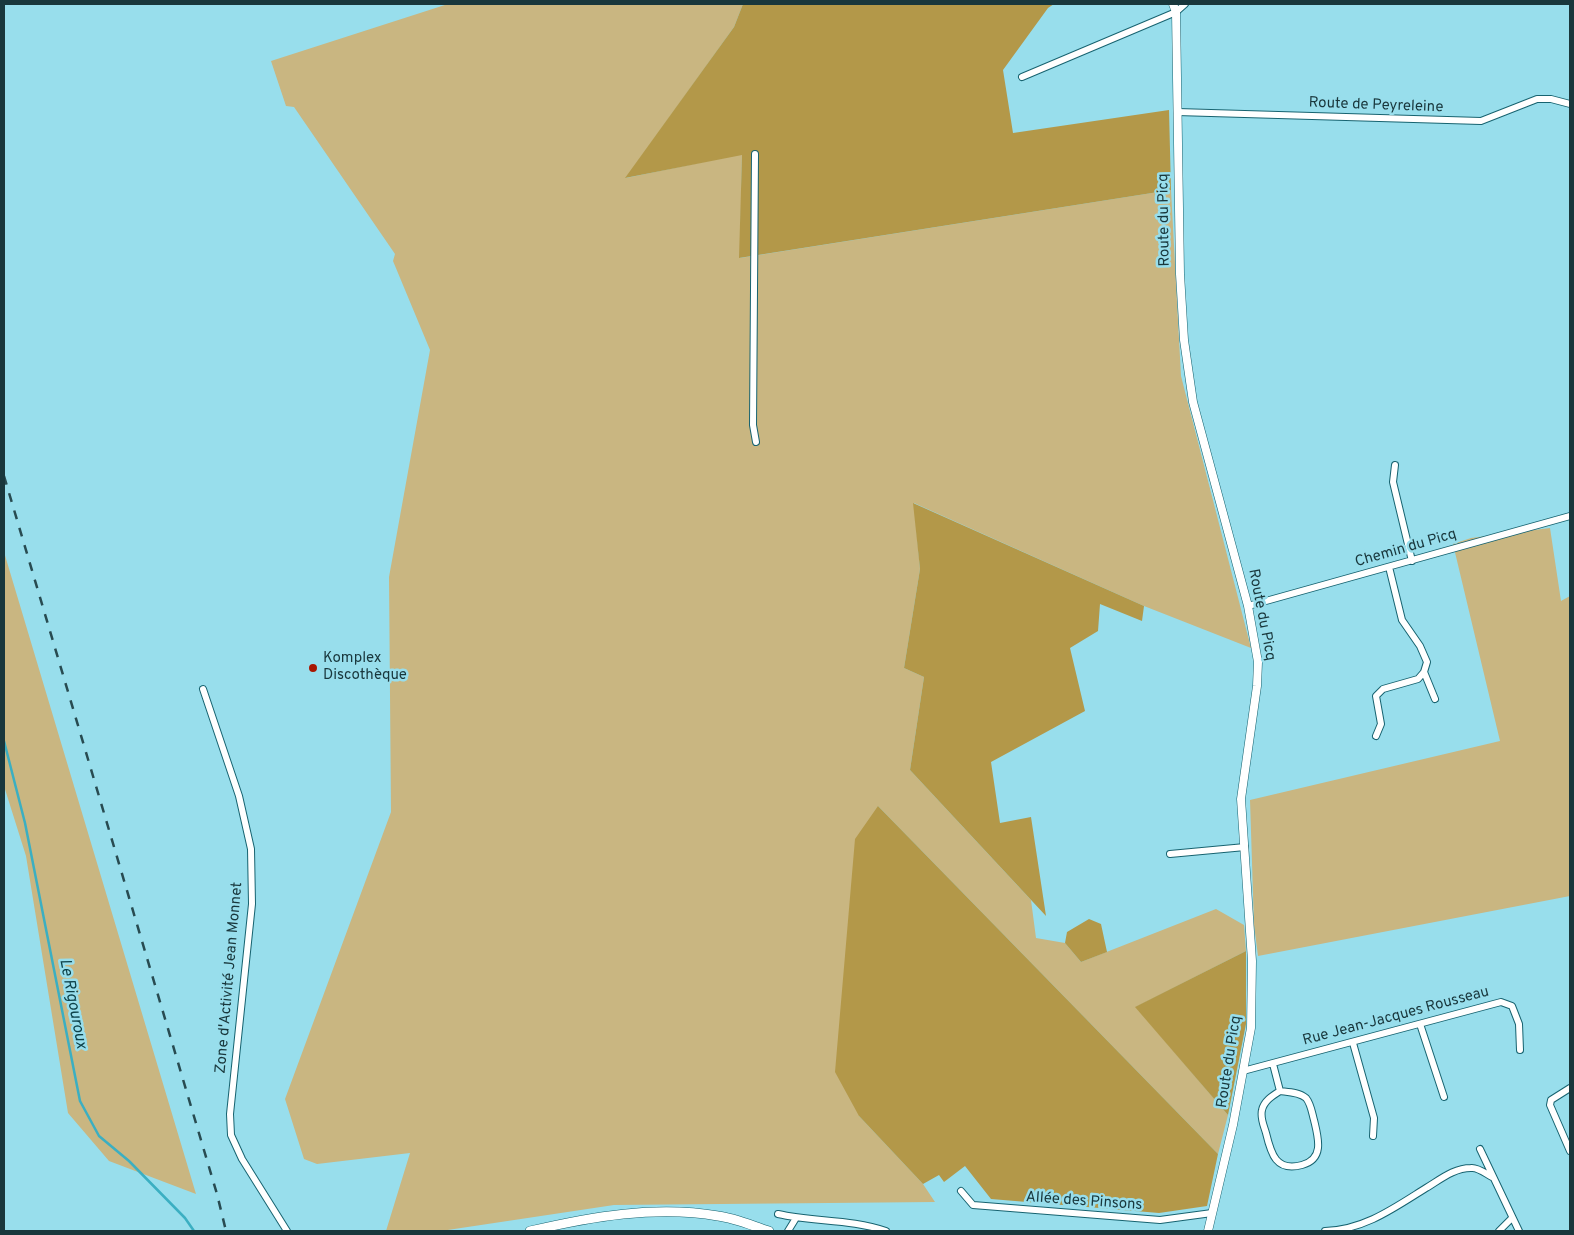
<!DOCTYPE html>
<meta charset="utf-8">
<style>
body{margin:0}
#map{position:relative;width:1574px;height:1235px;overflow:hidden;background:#98deec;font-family:Overpass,sans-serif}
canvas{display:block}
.frame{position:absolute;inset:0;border:5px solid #19373c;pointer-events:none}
</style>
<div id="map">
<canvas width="1574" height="1235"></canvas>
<div class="frame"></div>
</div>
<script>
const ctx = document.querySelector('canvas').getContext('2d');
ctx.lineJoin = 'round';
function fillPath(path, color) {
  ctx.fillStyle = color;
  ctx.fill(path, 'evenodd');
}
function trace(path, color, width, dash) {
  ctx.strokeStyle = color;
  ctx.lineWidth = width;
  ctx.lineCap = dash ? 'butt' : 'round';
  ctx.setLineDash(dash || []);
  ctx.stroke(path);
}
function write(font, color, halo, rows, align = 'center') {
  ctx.font = font + ' Overpass,sans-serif';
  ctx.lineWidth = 5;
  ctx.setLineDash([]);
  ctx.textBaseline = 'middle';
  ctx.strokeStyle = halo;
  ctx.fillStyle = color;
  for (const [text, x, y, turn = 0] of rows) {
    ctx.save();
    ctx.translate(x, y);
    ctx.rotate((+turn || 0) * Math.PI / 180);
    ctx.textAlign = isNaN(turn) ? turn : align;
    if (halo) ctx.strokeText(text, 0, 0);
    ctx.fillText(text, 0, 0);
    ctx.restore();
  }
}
fillPath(new Path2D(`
 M 448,4 L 743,4 L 734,27 L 626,178 L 742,154 L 740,258 L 1171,190 L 1181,376 L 1251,648 L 1144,606 L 914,503 L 920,569 L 904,668 L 924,677 L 910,770 L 1031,900 L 1036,938 L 1065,943 L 1081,962 L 1216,909 L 1244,925 L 1246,951 L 1136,1007 L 1228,1115 L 1218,1154 L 878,806 L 859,1116 L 923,1184 L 935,1202 L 614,1205 L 441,1231 L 386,1231 L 410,1153 L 317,1164 L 304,1159 L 285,1099 L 391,812 L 389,577 L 430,350 L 393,261 L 395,254 L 294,107 L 286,106 L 271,61 Z
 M 1550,528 L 1561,601 L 1570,596 L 1570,896 L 1258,956 L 1254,925 L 1250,800 L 1500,741 L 1453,544 L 1471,538 Z
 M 4,552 L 196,1194 L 109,1161 L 68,1113 L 26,856 L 4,786 Z`), '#c9b681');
fillPath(new Path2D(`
 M 743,4 L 1054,4 L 1048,8 L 1003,70 L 1013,133 L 1169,110 L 1171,190 L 739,258 L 742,155 L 625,178 L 734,27 Z
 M 913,503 L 1144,606 L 1142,621 L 1100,604 L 1098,631 L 1070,648 L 1085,711 L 991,762 L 1000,823 L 1031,817 L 1046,916 L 910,770 L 924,677 L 904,668 L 920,569 Z
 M 878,806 L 1218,1154 L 1207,1206 L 1159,1213 L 991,1199 L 965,1166 L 944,1182 L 939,1175 L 923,1184 L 859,1116 L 835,1072 L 855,839 Z
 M 1089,919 L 1101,924 L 1107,952 L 1081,962 L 1065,943 L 1067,932 Z
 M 1246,951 L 1246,1024 L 1228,1115 L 1135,1007 Z`), '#b39849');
trace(new Path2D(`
 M 4,741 L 25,823 L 80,1101 L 99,1136 L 129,1161 L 185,1218 L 194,1231`), '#3bafc2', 2.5);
const minor = new Path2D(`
 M 1022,77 L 1176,12 L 1185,4
 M 1177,112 L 1481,121 L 1537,99 L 1551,99 L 1570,104
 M 755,154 L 753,425 L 756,442
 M 1395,465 L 1393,482 L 1412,561
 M 1248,606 L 1570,516
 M 1424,672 L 1435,699
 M 203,689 L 239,796 L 251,849 L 252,904 L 230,1114 L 231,1135 L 242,1159 L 287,1231
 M 1376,736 L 1381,724 L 1376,696 L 1383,689 L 1418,679 L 1424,672 L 1427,662 L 1420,646 L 1402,620 L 1389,567
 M 1170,854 L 1245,847
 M 1420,1024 L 1444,1097
 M 1353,1043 L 1374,1118 L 1373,1136
 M 1273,1064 L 1280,1091
 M 1243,1071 L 1501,1002 L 1512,1006 L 1519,1024 L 1520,1050
 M 1570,1088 L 1551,1100 L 1550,1105 L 1570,1151
 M 1280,1091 C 1288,1092 1299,1092 1306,1098 C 1311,1104 1312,1113 1314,1120 C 1318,1137 1325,1159 1302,1165 C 1276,1172 1271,1154 1266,1133 C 1264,1126 1260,1118 1262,1110 C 1264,1101 1272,1096 1280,1091 Z
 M 1480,1149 L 1519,1231
 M 961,1191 L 973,1205 L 1160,1220 L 1212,1213
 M 778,1214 C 814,1222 851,1219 886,1231
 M 788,1231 L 796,1218
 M 1325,1231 C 1364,1230 1394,1208 1426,1188 C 1441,1179 1454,1168 1471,1168 C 1478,1167 1486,1174 1492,1177
 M 1499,1231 L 1512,1218`);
const tertiary = new Path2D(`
 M 1173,4 L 1176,12 L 1180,274 L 1184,340 L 1193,402 L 1248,606 L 1258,662 L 1257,686 L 1241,799 L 1252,961 L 1251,1028 L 1233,1125 L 1208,1231`);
const secondary = new Path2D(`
 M 530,1231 C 590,1217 656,1205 718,1216 C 735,1218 753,1226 769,1231`);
trace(minor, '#176370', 8);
trace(tertiary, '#176370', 9);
trace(secondary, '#176370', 10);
trace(minor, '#fff', 6);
trace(tertiary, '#fff', 8);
trace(secondary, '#fff', 9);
trace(new Path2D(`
 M 4,476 L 217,1194 L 226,1231`), '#284b51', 2.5, [9, 9]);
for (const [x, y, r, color] of [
 [313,668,5,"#a81601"]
]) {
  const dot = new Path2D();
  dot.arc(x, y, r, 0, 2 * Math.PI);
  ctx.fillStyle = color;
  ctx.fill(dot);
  trace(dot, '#98deec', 2);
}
write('15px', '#19373c', '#98deec', [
 ["Route de Peyreleine",1376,106,2],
 ["Route du Picq",1165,220,-91],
 ["Chemin du Picq",1406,549,-16],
 ["Route du Picq",1261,615,79],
 ["Zone d'Activité Jean Monnet",230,978,-85],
 ["Rue Jean-Jacques Rousseau",1396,1017,-15],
 ["Route du Picq",1230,1062,-81],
 ["Allée des Pinsons",1084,1202,4]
]);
write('15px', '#19373c', '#98deec', [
 ["Komplex",323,659],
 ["Discothèque",323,676]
], 'left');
write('italic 16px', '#0d4149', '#98deec', [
 ["Le Rigouroux",72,1004,79]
]);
</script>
